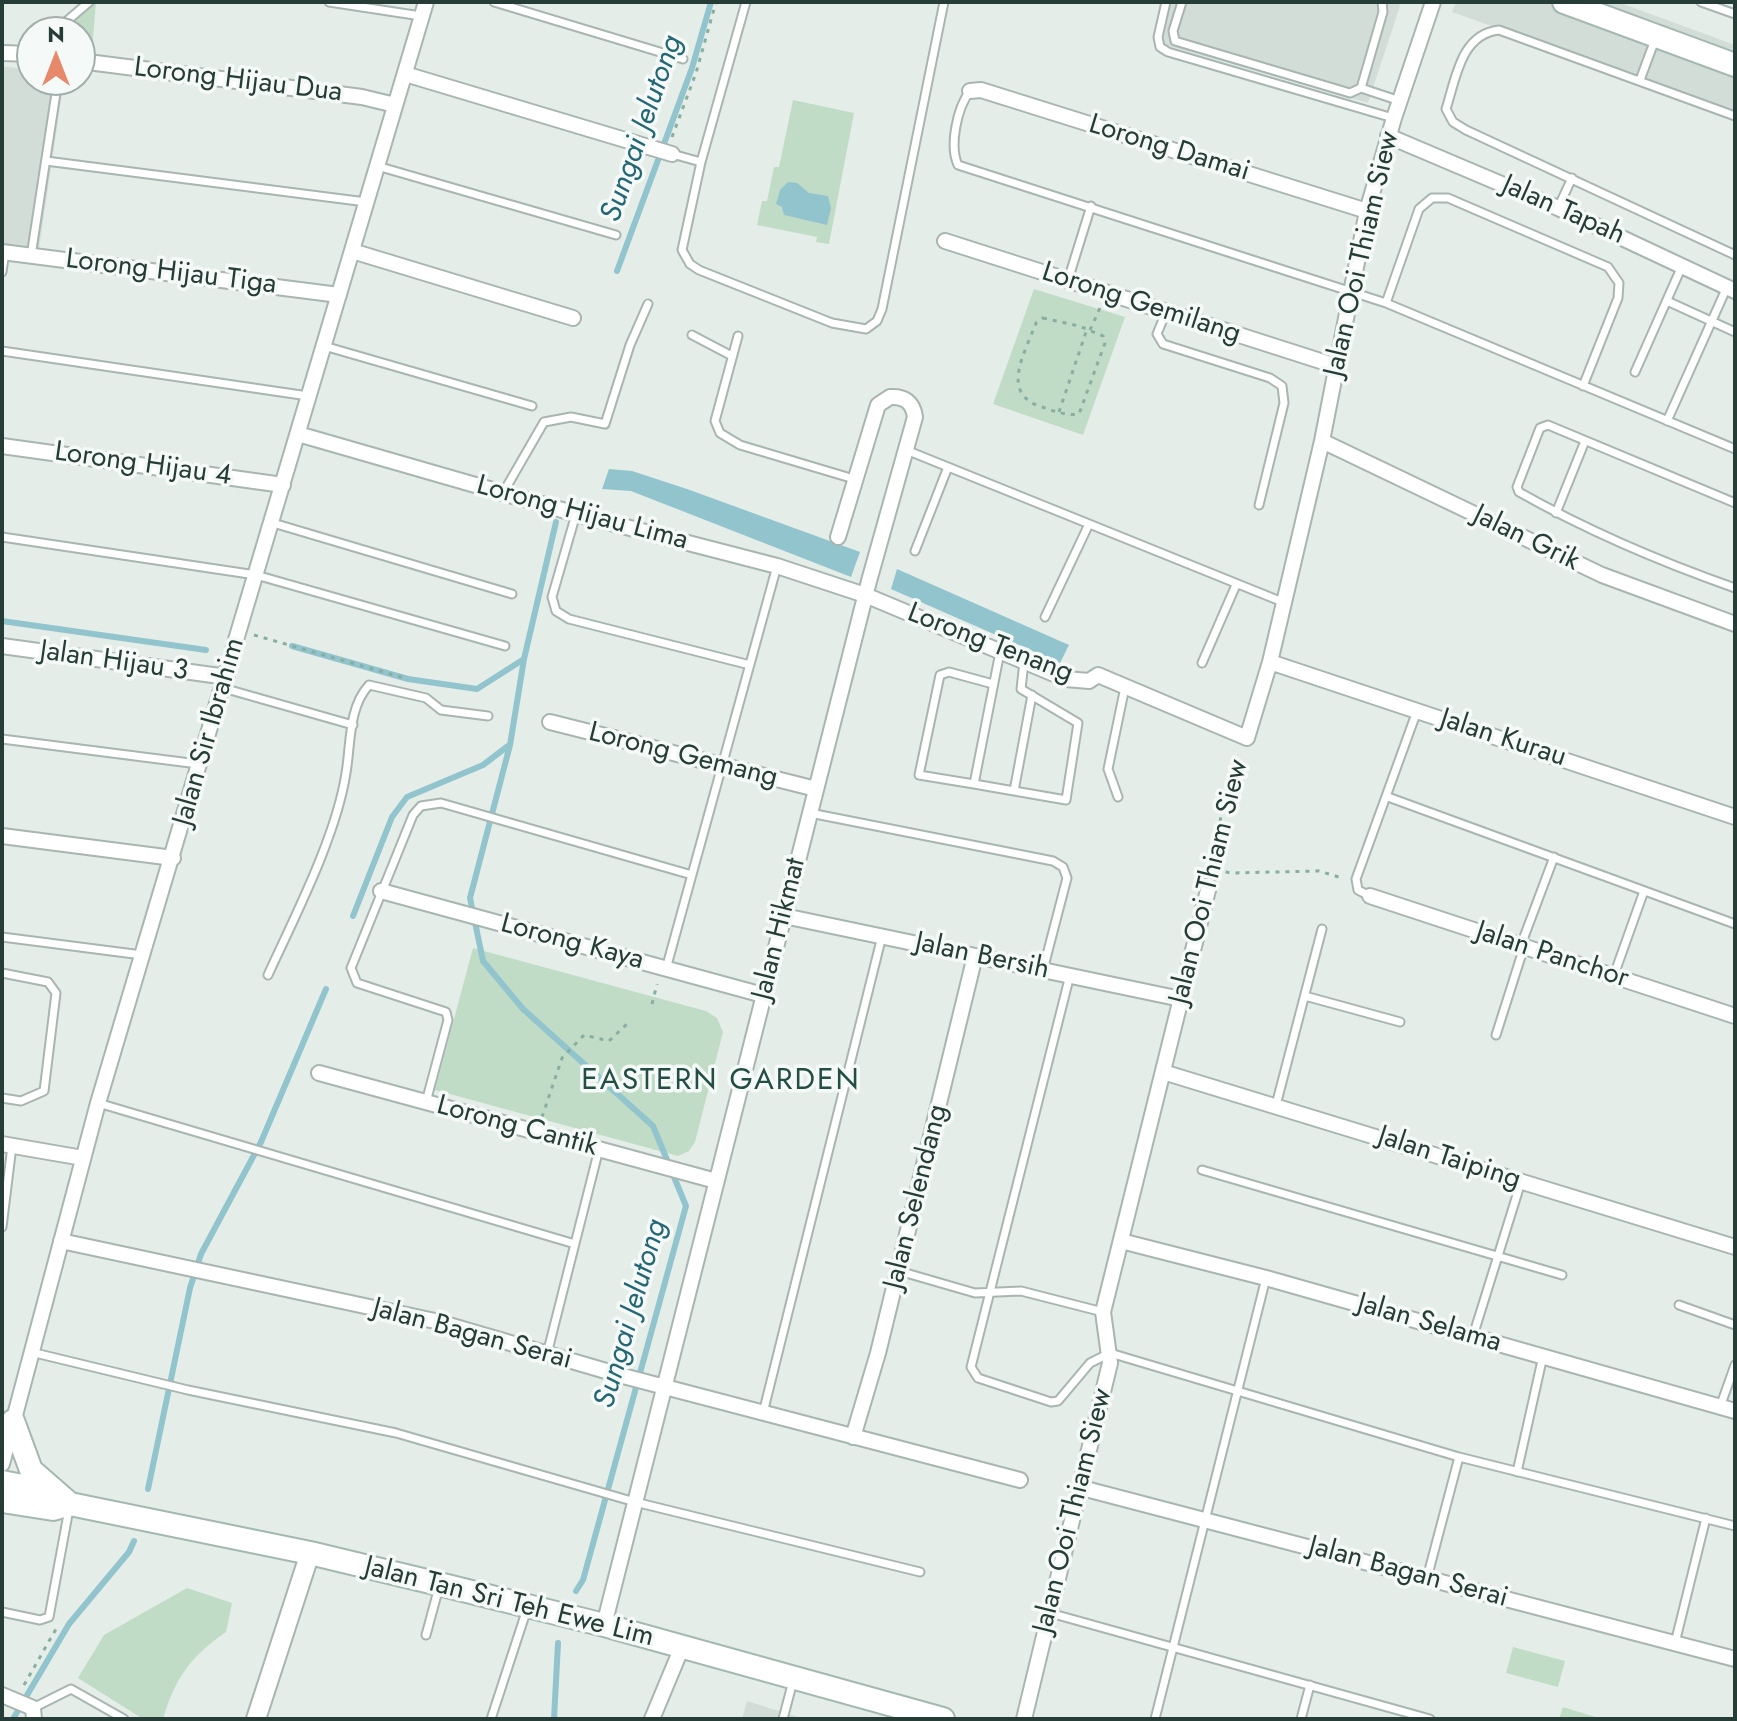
<!DOCTYPE html>
<style>
body{margin:0}
#map{position:relative;width:1737px;height:1721px;overflow:hidden;background:#e5ede9;font-family:Jost,sans-serif}
canvas{display:block}
.frame{position:absolute;inset:0;border:4px solid #263d37;pointer-events:none}
.north{position:absolute;left:16px;top:16px;width:80px;height:80px;box-sizing:border-box;background:#f5f9f7;border:2px solid #a2aeaa;border-radius:50%;rotate:0deg;font-size:22px;font-weight:700;line-height:32px;text-align:center;color:#263d37}
.north::after{content:'';display:block;margin:auto;width:28px;height:36px;background:#e6886a;clip-path:polygon(50% 0,100% 100%,50% 72%,0 100%)}
</style>
<div id="map">
<canvas width="1737" height="1721"></canvas>
<div class="frame"></div>
<div class="north">N</div>
</div>
<script>
const ctx = document.querySelector('canvas').getContext('2d');
ctx.lineJoin = 'round';
function fillPath(path, color) {
  ctx.fillStyle = color;
  ctx.fill(path, 'evenodd');
}
function trace(path, color, width, dash) {
  ctx.strokeStyle = color;
  ctx.lineWidth = width;
  ctx.lineCap = dash ? 'butt' : 'round';
  ctx.setLineDash(dash || []);
  ctx.stroke(path);
}
function write(font, color, halo, rows, align = 'center') {
  ctx.font = font + ' Jost,sans-serif';
  ctx.lineWidth = 7;
  ctx.setLineDash([]);
  ctx.textBaseline = 'middle';
  ctx.strokeStyle = halo;
  ctx.fillStyle = color;
  for (const [text, x, y, turn = 0] of rows) {
    ctx.save();
    ctx.translate(x, y);
    ctx.rotate((+turn || 0) * Math.PI / 180);
    ctx.textAlign = isNaN(turn) ? turn : align;
    if (halo) ctx.strokeText(text, 0, 0);
    ctx.fillText(text, 0, 0);
    ctx.restore();
  }
}
fillPath(new Path2D(`
 M 1171,2 L 1398,2 L 1400,6 L 1368,103 L 1162,44 Z
 M 1456,2 L 1618,2 L 1735,45 L 1735,113 L 1452,12 Z
 M 2,66 L 32,70 L 32,80 L 64,80 L 39,249 L 2,244 Z
 M 747,1701 L 804,1719 L 742,1719 Z`), '#d3ddd8');
fillPath(new Path2D(`
 M 96,2 L 92,50 L 80,48 L 80,32 L 61,32 Z
 M 793,100 L 854,113 L 829,244 L 816,242 L 817,237 L 757,225 L 762,201 L 767,201 L 774,167 L 779,167 Z
 M 1034,289 L 1125,317 L 1083,435 L 993,404 Z
 M 473,948 L 706,1011 L 717,1018 L 723,1032 L 695,1142 L 689,1151 L 678,1156 L 435,1090 Z
 M 187,1588 L 232,1603 L 226,1632 C 191,1656 175,1678 163,1719 L 143,1719 L 78,1678 L 104,1635 Z
 M 1513,1647 L 1565,1661 L 1558,1687 L 1506,1673 Z
 M 1563,1707 L 1602,1719 L 1559,1719 Z`), '#c0dcc7');
fillPath(new Path2D(`
 M 788,182 L 797,183 L 809,193 L 828,196 L 831,208 L 827,225 L 784,215 L 782,207 L 776,204 L 780,190 Z
 M 609,469 L 632,471 L 687,489 L 860,552 L 851,577 L 631,491 L 602,489 Z
 M 897,569 L 1069,645 L 1060,663 L 891,589 Z`), '#92c4cd');
trace(new Path2D(`
 M 617,271 L 692,68 L 711,2
 M 556,522 L 524,659 L 510,745 L 470,898 L 483,961 L 523,1009 L 653,1126 L 686,1206 L 583,1580 L 576,1591
 M 2,621 L 206,650
 M 292,646 L 408,679 L 477,689 L 524,659
 M 353,916 L 392,817 L 407,797 L 483,765 L 508,746
 M 148,1489 L 190,1288 L 201,1254 L 261,1142 L 326,989
 M 13,1719 L 69,1624 L 129,1552 L 134,1541
 M 554,1719 L 558,1643`), '#92c4cd', 6);
const service = new Path2D(`
 M 329,2 L 421,16
 M 494,2 L 683,59
 M 746,2 L 701,162 L 682,250 L 690,264 L 699,270 L 832,323 L 866,329 L 877,321 L 882,309 L 944,2
 M 1166,2 L 1158,37 L 1160,47 L 1168,52 L 1393,118
 M 1182,2 L 1173,31 L 1175,41 L 1350,93 L 1361,88 L 1383,12 L 1382,2
 M 1701,2 L 1735,14
 M 54,32 L 89,2
 M 1640,80 L 1656,37
 M 1361,88 L 1400,101
 M 970,91 C 957,108 949,146 958,165 L 1386,303 L 1735,449
 M 1735,116 L 1499,30 C 1461,34 1456,78 1446,109 L 1453,122 L 1466,130 L 1735,255
 M 672,154 L 701,162
 M 46,161 L 366,202
 M 377,166 L 616,235
 M 1558,208 L 1572,178
 M 31,256 L 58,80
 M 2,272 L 5,252
 M 1068,280 L 1091,206
 M 1667,301 L 1735,332
 M 1386,303 L 1419,209 L 1432,198 L 1448,198 L 1608,267 L 1619,283 L 1618,298 L 1583,386
 M 1166,312 L 1157,334 L 1163,344 L 1270,378 L 1282,386 L 1284,403 L 1259,505
 M 692,335 L 732,356
 M 738,336 L 715,421 L 720,433 L 740,445 L 854,479
 M 324,346 L 532,406
 M 2,351 L 308,396
 M 1635,372 L 1682,266
 M 1667,421 L 1727,287
 M 906,450 L 1285,603
 M 503,493 L 544,422 L 571,417 L 605,424 L 630,345 L 648,304
 M 1735,503 L 1548,425 L 1540,428 L 1517,487 L 1519,492 C 1588,531 1661,562 1735,588
 M 1556,513 L 1585,441
 M 576,514 L 552,597 L 556,611 L 569,619 L 750,665
 M 273,523 L 512,594
 M 2,537 L 256,575 L 505,646
 M 915,551 L 948,467
 M 1045,617 L 1089,524
 M 1000,652 L 974,784 L 1066,800 L 1078,723 L 1021,689 L 1024,662
 M 1202,663 L 1236,585
 M 223,688 L 353,725
 M 2,739 L 198,764
 M 974,784 L 919,775 L 940,675 L 949,672 L 993,684
 M 1014,791 L 1032,695
 M 1118,797 L 1108,769 L 1125,687
 M 1388,797 L 1735,924
 M 810,813 L 1053,861 L 1063,867 L 1067,878 L 1043,970
 M 1370,896 L 1358,890 L 1356,879 L 1417,711
 M 2,937 L 142,955
 M 1521,945 L 1554,857
 M 666,969 L 777,566
 M 2,973 L 48,982 L 56,993 L 44,1091 L 21,1101 L 2,1098
 M 268,975 C 295,916 336,837 346,773 C 351,744 348,708 369,685 L 426,698 L 441,710 L 488,716
 M 1070,975 L 971,1367 L 978,1378 L 1051,1402 L 1058,1401 L 1090,1363 L 1110,1353 L 1459,1457 L 1735,1526
 M 1614,975 L 1644,891
 M 1305,996 L 1400,1022
 M 1496,1035 L 1524,947
 M 426,1102 L 448,1020 L 446,1012 L 357,983 L 351,968 L 413,815 L 421,806 L 441,803 L 692,875
 M 98,1103 L 575,1244
 M 1276,1105 L 1322,929
 M 1202,1170 L 1562,1275
 M 2,1227 L 12,1146
 M 899,1271 L 975,1293 L 1021,1291 L 1103,1312
 M 1679,1305 L 1735,1325
 M 1473,1336 L 1521,1182
 M 31,1352 L 188,1390 L 396,1433 L 635,1502 L 920,1572
 M 547,1354 L 599,1149
 M 1720,1407 L 1735,1365
 M 763,1413 L 882,936
 M 1517,1472 L 1543,1356
 M 1427,1578 L 1459,1457
 M 2,1612 L 40,1620 L 49,1617 L 69,1509
 M 1050,1613 L 1430,1719
 M 426,1635 L 439,1587
 M 1675,1643 L 1706,1518
 M 33,1708 L 71,1689 L 124,1719
 M 491,1719 L 527,1609
 M 783,1719 L 793,1681
 M 1155,1719 L 1266,1278
 M 1301,1719 L 1310,1685`);
const minor = new Path2D(`
 M 2,53 L 32,54
 M 80,61 L 362,97 L 395,105
 M 405,74 L 672,154
 M 970,91 L 981,90 L 1367,211
 M 1388,136 L 1558,208 L 1735,291
 M 945,241 L 1336,366
 M 352,251 L 573,318
 M 2,252 L 339,295
 M 298,434 L 576,514 L 777,566 L 865,595 L 1066,679 L 1089,681 L 1098,675 L 1247,738 L 1270,662 L 1322,441 L 1367,211 L 1394,118 L 1433,2
 M 1322,441 L 1602,575 L 1735,624
 M 2,446 L 283,485
 M 2,646 L 227,677
 M 1270,662 L 1735,817
 M 550,722 L 816,789
 M 2,836 L 173,858
 M 381,891 L 763,995
 M 1370,896 L 1735,1016
 M 784,916 L 1181,999
 M 1163,1072 L 1735,1247
 M 319,1073 L 716,1181
 M 2,1144 L 83,1158
 M 61,1241 L 435,1321 L 623,1376 L 1020,1480
 M 1121,1241 L 1266,1278 L 1735,1411
 M 853,1437 L 878,1353 L 975,956
 M 2,1464 L 98,1103 L 426,2
 M 1082,1488 L 1735,1659
 M 604,1625 L 869,581 L 915,417 C 913,402 904,396 890,397 L 878,405 L 838,537
 M 2,1695 L 33,1708 L 34,1719
 M 652,1719 L 682,1647
 M 1024,1719 L 1110,1363 L 1103,1312 L 1209,886`);
const tertiary = new Path2D(`
 M 256,1719 L 310,1553`);
const secondary = new Path2D(`
 M 1564,2 L 1735,65
 M 13,1421 L 31,1470 L 70,1504 L 310,1553 L 439,1584 L 604,1625 L 943,1719
 M 2,1482 L 54,1492
 M 2,1501 L 53,1509 L 70,1504`);
trace(service, '#a8b5b0', 11);
trace(minor, '#a8b5b0', 18);
trace(tertiary, '#a8b5b0', 22);
trace(secondary, '#a4b8b1', 26);
trace(new Path2D(`
 M 672,137 L 696,73 L 716,2
 M 1043,318 L 1079,326 L 1103,336 L 1105,343 L 1079,414 C 1067,416 1054,411 1042,407 C 999,394 1025,353 1036,323 Z
 M 1090,330 L 1100,308
 M 1059,412 L 1087,329
 M 254,635 L 408,679
 M 1216,869 L 1230,873 L 1319,871 L 1342,878
 M 1215,871 L 1221,814 L 1241,755
 M 652,1004 L 657,984
 M 542,1117 L 562,1058 L 584,1035 L 609,1041 L 628,1023
 M 24,1685 L 56,1629`), '#88aea2', 3, [4, 6]);
trace(service, '#fff', 7);
trace(minor, '#fff', 14);
trace(tertiary, '#fff', 18);
trace(secondary, '#fff', 22);
write('28px', '#263d37', '#f5f9f7', [
 ["Lorong Hijau Dua",238,81,7],
 ["Lorong Damai",1169,149,17],
 ["Jalan Tapah",1563,211,24],
 ["Jalan Ooi Thiam Siew",1363,254,-77],
 ["Lorong Hijau Tiga",171,273,7],
 ["Lorong Gemilang",1141,304,18],
 ["Lorong Hijau 4",143,465,8],
 ["Lorong Hijau Lima",582,514,15],
 ["Jalan Grik",1526,539,26],
 ["Lorong Tenang",990,644,21],
 ["Jalan Hijau 3",114,662,8],
 ["Jalan Sir Ibrahim",210,732,-74],
 ["Jalan Kurau",1503,739,18],
 ["Lorong Gemang",683,756,14],
 ["Jalan Ooi Thiam Siew",1210,882,-76],
 ["Jalan Hikmat",780,929,-76],
 ["Lorong Kaya",572,943,15],
 ["Jalan Panchor",1552,956,18],
 ["Jalan Bersih",982,957,12],
 ["Lorong Cantik",517,1127,15],
 ["Jalan Taiping",1449,1159,18],
 ["Jalan Selendang",917,1197,-76],
 ["Jalan Selama",1429,1324,16],
 ["Jalan Bagan Serai",472,1335,15],
 ["Jalan Ooi Thiam Siew",1074,1511,-76],
 ["Jalan Bagan Serai",1408,1573,15],
 ["Jalan Tan Sri Teh Ewe Lim",509,1603,14]
]);
write('italic 30px', '#246775', '#f5f9f7', [
 ["Sungai Jelutong",643,129,-71],
 ["Sungai Jelutong",632,1314,-74]
]);
ctx.letterSpacing = '2px';
write('30px', '#234e43', '#f5f9f7', [
 ["EASTERN GARDEN",721,1082]
]);
ctx.letterSpacing = '0px';
</script>
